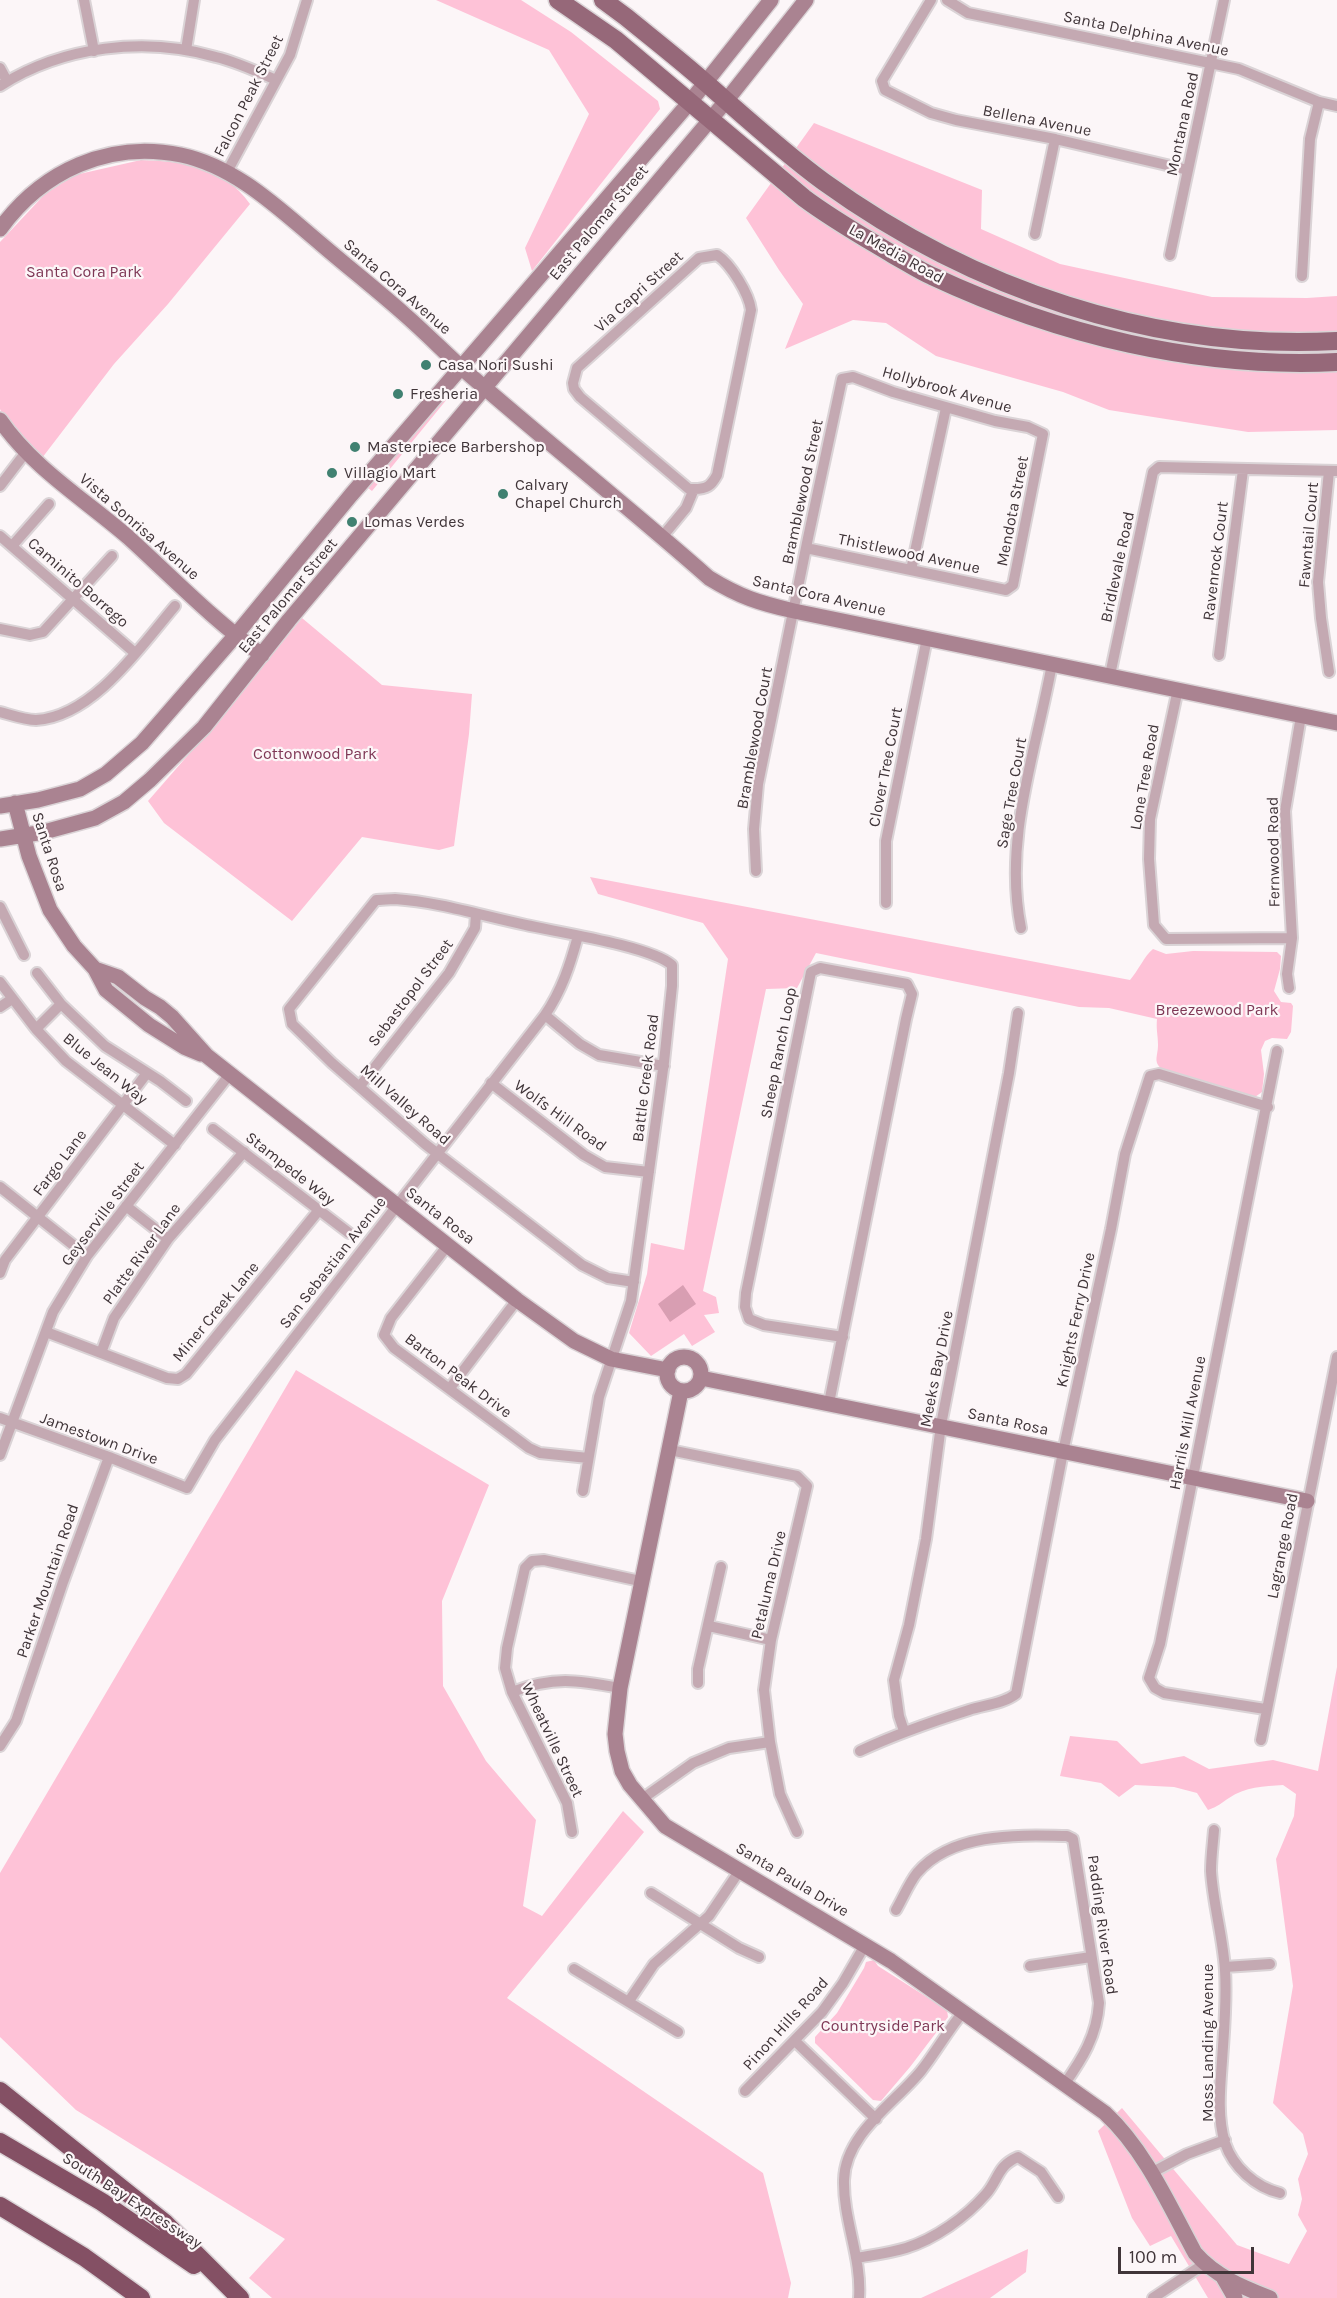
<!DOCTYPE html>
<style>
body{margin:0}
#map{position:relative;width:1337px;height:2298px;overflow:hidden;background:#fcf6f8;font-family:Karla,sans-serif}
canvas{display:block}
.scale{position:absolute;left:1118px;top:2247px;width:136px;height:27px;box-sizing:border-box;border:3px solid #403539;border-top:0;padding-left:8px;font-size:18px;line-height:21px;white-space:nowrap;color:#403539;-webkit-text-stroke:4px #fcf6f8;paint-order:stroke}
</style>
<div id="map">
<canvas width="1337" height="2298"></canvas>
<div class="scale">100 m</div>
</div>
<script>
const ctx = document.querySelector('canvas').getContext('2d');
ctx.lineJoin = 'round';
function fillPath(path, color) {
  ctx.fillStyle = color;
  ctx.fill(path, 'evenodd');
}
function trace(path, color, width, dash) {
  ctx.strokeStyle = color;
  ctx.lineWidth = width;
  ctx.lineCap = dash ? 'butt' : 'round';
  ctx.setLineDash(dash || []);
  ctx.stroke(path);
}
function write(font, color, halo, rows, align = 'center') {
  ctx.font = font + ' Karla,sans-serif';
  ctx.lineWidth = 4.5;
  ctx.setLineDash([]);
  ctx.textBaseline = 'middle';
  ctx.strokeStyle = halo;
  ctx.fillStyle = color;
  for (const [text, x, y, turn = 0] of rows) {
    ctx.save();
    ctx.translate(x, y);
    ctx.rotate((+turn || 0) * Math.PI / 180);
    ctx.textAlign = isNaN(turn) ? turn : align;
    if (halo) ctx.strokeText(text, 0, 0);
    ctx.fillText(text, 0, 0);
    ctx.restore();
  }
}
fillPath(new Path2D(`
 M 436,0 L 521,0 L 571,32 L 658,101 L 660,109 L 532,271 L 525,248 L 589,114 L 549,50 Z
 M 814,123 L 982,190 L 981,229 L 1060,264 L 1212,297 L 1307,298 L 1337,296 L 1337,430 L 1248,432 L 1109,410 L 1063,392 L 936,356 L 886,323 L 853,320 L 785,349 L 803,304 L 779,270 L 746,218 Z
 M 141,160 C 186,162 222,165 250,204 L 168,304 L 114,364 L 42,458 L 9,428 L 0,409 L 0,242 L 45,194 L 75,175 Z
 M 450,391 L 452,393 L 372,491 L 368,488 L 371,484 L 370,482 Z
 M 302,618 L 382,685 L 472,694 L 469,734 L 454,846 L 439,850 L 362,837 L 292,921 L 164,823 L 148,801 L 216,723 Z
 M 590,877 L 1130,980 C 1138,971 1145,955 1153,949 L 1166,954 L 1193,951 L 1277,952 L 1281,956 L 1280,969 L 1274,991 L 1281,1002 L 1291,1003 L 1293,1006 L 1291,1032 L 1287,1039 L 1272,1038 L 1265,1041 L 1261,1050 L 1264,1074 L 1262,1092 L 1255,1097 L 1164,1071 C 1152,1062 1158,1057 1158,1045 C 1158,1035 1156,1030 1157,1019 L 1109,1008 L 1079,1007 L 816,953 L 797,988 L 766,989 L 703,1291 L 716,1297 L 719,1313 L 704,1315 L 715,1332 L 692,1346 L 684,1334 L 651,1356 L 629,1333 L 647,1274 L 651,1243 L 684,1250 L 728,959 L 703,923 L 598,894 Z
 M 296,1370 L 489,1485 L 442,1601 L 443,1686 L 486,1761 L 536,1820 L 523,1906 L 542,1916 L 623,1811 L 644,1832 L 507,1998 L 763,2173 L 791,2283 L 788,2298 L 272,2298 L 249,2278 L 285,2239 L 76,2110 L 0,2037 L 0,1873 Z
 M 1337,1667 L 1337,2298 L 1208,2298 L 1171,2236 L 1150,2246 L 1132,2218 L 1098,2131 L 1122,2108 L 1237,2245 L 1289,2264 L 1307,2231 L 1298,2215 L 1302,2199 L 1298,2179 L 1308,2154 L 1303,2134 L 1273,2103 L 1293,1986 L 1276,1859 L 1294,1816 L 1296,1794 L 1283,1785 C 1264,1786 1245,1787 1229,1798 C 1221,1803 1219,1806 1208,1810 L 1197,1793 L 1174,1787 L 1135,1785 L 1119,1797 L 1101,1783 L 1060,1776 L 1070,1736 L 1117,1741 L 1141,1764 L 1184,1756 L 1209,1769 L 1273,1760 L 1318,1771 Z
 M 874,1960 L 878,1966 L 947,2010 L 948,2017 L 910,2067 L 881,2101 L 873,2100 L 815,2043 L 815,2037 L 837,2013 L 864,1968 L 866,1962 Z
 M 1028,2249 L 1026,2272 L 990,2298 L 921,2298 Z`), '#fec2d7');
fillPath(new Path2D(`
 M 683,1285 L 696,1304 L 670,1322 L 658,1304 Z`), '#d89eb2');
const street = new Path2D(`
 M 84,0 L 94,51
 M 931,0 L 882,81 L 885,90 L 931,113 L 956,120 L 1055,139 L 1188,170
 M 947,0 L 968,13 L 1239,69 L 1319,102 L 1337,106
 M 186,50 L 194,0
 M 0,68 L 7,81
 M 0,86 C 62,46 146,36 216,57 C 237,62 256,71 276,80
 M 227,172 L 290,55 L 307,0
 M 1035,234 L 1055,139
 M 1170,255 L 1224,0
 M 1302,276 L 1310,139 L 1319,102
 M 0,486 L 26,452
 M 0,536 L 135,653
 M 662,537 L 686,508 L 694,489 L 689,489 L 580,397 L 574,389 L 573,383 L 577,368 L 699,258 L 717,255 C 731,264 749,294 751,310 L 717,475 C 711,486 707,489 694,489
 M 12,546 L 49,504
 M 911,570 L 946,408
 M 0,629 L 30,635 L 43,632 L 112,556
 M 1219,655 L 1243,470
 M 1329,672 L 1321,618 L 1318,582 L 1329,471
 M 1110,675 L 1153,472 L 1159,467 L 1337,471
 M 1178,689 L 1150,819 L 1149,859 L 1154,925 L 1166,939 L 1292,938
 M 0,712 C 11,715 25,720 36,720 C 93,717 141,646 175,606
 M 756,871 L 754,829 L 758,784 L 808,538 L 842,379 L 853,377 L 893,392 L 995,421 L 1028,427 L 1043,434 L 1013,585 L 1006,590 L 806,548
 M 886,903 L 886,841 L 927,638
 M 0,907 L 24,955
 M 1021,928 C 1003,839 1036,752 1052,664
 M 37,973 L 61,1004 L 105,1046 L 160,1081 L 186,1101
 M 0,982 L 36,1029 L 66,1061 L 175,1145
 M 1289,988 L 1287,974 L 1292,938 L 1285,811 L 1301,716
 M 0,1007 L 12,999
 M 545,1015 L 580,1044 L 599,1055 L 664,1066
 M 36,1029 L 61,1004
 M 491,1083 L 584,1155 L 605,1167 L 649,1172
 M 360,1086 L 449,973 L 475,928 L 476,914
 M 213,1129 L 349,1233
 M 0,1187 L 87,1256
 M 126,1206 L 168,1239
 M 448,1245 L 391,1318 L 384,1335 L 394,1348 L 529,1448 L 540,1453 L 588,1458
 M 0,1273 L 5,1260 L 147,1073
 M 46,1332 L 167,1378 L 178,1379 L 186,1374 L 319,1210
 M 101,1353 L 114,1318 L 168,1239 L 244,1152
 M 450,1388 L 517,1300
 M 829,1403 L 906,1019 L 912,994 L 907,984 L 820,968 L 811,972 L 746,1293 L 745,1307 L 749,1319 L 764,1325 L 843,1337
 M 0,1418 L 109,1457 L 187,1488 L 215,1440 L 545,1015 C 562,990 570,965 578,936
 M 670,1450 L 797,1476 L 807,1486 L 771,1640 L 764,1690 L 770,1742 L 780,1794 L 797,1832
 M 0,1455 L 53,1312 L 87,1256 L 230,1074
 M 583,1491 L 599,1397 L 631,1301 L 664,1062 L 672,986 L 672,965 C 650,946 557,932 526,925 C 483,916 439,902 395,899 C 389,899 382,900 376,900 L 289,1009 L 292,1024 L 332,1063 L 425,1144 L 582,1265 L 608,1278 L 634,1282
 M 709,1626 L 771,1640
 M 698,1683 L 698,1669 L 721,1567
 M 512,1692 C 553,1676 577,1680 620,1688
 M 1265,1709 L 1164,1693 L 1155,1688 L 1149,1678 L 1160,1644 L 1277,1051
 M 904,1731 L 899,1716 L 894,1680 L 909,1625 L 926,1539 L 941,1425 L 1009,1073 L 1018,1013
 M 1261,1740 L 1337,1357
 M 0,1746 L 16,1721 L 63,1582 L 109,1457
 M 860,1751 C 896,1734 931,1722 969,1710 C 984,1705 1003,1704 1016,1694 L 1063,1452 L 1111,1229 L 1125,1154 L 1150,1076 L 1159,1074 L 1268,1107
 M 642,1799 L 693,1763 L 729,1748 L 770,1742
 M 1214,1830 C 1213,1843 1211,1857 1211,1871 C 1213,1904 1223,1937 1225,1970 C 1227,2001 1224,2031 1222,2061 C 1220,2088 1217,2117 1225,2143 C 1233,2167 1255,2187 1280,2193
 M 572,1832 L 567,1803 L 512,1692 L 505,1668 L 507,1648 L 525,1568 L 532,1561 L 544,1560 L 640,1581
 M 651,1893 L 739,1948 L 759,1957
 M 896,1910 C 903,1898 909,1883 917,1873 C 952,1832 1019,1835 1067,1836 L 1073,1839 L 1099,2003 C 1097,2036 1082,2059 1064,2085
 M 1030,1966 L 1091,1957
 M 1225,1967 L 1270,1964
 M 574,1969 L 678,2032
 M 629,2001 L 654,1964 L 709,1916 L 740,1870
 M 795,2041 L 876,2119
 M 745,2091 L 822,2012 L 843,1983 L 865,1945
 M 1151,2173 L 1187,2154 L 1225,2140
 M 856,2258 C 873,2255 890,2253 906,2248 C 935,2239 966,2217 986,2194 C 999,2179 997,2166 1018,2157 L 1041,2172 L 1058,2197
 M 859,2298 C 862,2258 843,2220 844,2180 C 845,2134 895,2103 921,2071 C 936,2052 948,2030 964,2011
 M 1153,2298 L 1204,2264`);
const secondary = new Path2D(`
 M 0,229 C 42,171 109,140 181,155 C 237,167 279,209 321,244 C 349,268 377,290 404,314 C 427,334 448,356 471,376 C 549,444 631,509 709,578 C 740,597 759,603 794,611 L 1337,723
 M 0,420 C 33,468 84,499 128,537 C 172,577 213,620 262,655
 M 15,803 L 29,856 L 50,910 L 74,946 L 95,969 L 106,990 L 149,1025 L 184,1047 L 201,1054
 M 0,806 L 38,800 L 80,789 L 106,774 L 142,743 L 235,636 L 351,495 L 690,102 L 771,0
 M 0,839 L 44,832 L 95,818 L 124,802 L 150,780 L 204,727 L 289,620 L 726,101 L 806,0
 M 95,969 L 118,977 L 145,998 L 160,1007 L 172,1017 L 207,1056 L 517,1300 L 574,1341 L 611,1359 L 668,1370
 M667 1374a17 17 0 1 1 34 0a17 17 0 1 1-34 0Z
 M 701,1378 L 1307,1501
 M 681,1391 L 620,1688 L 615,1734 L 617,1751 L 622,1771 L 630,1785 L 665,1826 L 891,1961 L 1105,2113 C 1145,2150 1169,2205 1195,2253 C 1215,2276 1242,2287 1270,2298
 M 1223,2277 L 1235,2298`);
const primary = new Path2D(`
 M 558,0 L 616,40 L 804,198 C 832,219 862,236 892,254 C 905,261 918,270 932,276 C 1058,335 1198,369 1337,362
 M 603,0 L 626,17 C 653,39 680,60 706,83 C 745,117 783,152 824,182 C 972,289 1153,351 1337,341`);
const highway = new Path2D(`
 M 0,2091 L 165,2223 L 240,2298
 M 0,2142 L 102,2202 L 194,2265
 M 0,2206 L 84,2257 L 141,2298`);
trace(street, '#dad3d6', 14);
trace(secondary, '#dad3d6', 18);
trace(primary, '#dad3d6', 21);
trace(highway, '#dad3d6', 21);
trace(street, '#c4a9b2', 10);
trace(secondary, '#aa8391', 15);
trace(primary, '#966879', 18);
trace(highway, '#845064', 18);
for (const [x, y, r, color] of [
 [426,365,6,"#408171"],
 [398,394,6,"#408171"],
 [355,447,6,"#408171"],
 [332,473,6,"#408171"],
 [503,494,6,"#408171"],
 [352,522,6,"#408171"]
]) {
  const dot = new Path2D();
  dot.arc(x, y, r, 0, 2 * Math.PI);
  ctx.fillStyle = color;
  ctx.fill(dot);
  trace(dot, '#fcf6f8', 2);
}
write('16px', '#403539', '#fcf6f8', [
 ["Santa Delphina Avenue",1146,34,12],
 ["Falcon Peak Street",249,96,-63],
 ["Bellena Avenue",1037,121,11],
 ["Montana Road",1183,124,-78],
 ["East Palomar Street",599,223,-50],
 ["La Media Road",896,254,29],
 ["Santa Cora Avenue",397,287,41],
 ["Via Capri Street",639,292,-42],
 ["Hollybrook Avenue",947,390,16],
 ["Bramblewood Street",803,492,-78],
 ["Mendota Street",1013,511,-79],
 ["Vista Sonrisa Avenue",139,527,41],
 ["Fawntail Court",1309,535,-85],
 ["Thistlewood Avenue",909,554,12],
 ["Ravenrock Court",1216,561,-83],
 ["Bridlevale Road",1118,567,-78],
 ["Caminito Borrego",78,583,41],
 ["East Palomar Street",288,596,-50],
 ["Santa Cora Avenue",819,596,13],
 ["Bramblewood Court",755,738,-80],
 ["Clover Tree Court",886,767,-79],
 ["Lone Tree Road",1145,777,-80],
 ["Sage Tree Court",1012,793,-80],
 ["Santa Rosa",49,852,72],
 ["Fernwood Road",1274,852,-91],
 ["Sebastopol Street",411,993,-53],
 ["Sheep Ranch Loop",779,1053,-79],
 ["Blue Jean Way",105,1069,39],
 ["Battle Creek Road",646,1078,-83],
 ["Mill Valley Road",405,1105,41],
 ["Wolfs Hill Road",560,1116,36],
 ["Fargo Lane",60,1163,-53],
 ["Stampede Way",290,1169,38],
 ["Geyserville Street",103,1214,-53],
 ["Santa Rosa",440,1216,38],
 ["Platte River Lane",142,1254,-54],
 ["San Sebastian Avenue",333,1263,-52],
 ["Miner Creek Lane",216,1312,-50],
 ["Knights Ferry Drive",1076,1320,-78],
 ["Meeks Bay Drive",937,1369,-79],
 ["Barton Peak Drive",458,1376,37],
 ["Santa Rosa",1008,1422,12],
 ["Harrils Mill Avenue",1188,1423,-79],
 ["Jamestown Drive",99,1439,20],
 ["Lagrange Road",1283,1546,-79],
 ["Parker Mountain Road",48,1581,-71],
 ["Petaluma Drive",769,1585,-77],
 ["Wheatville Street",552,1740,65],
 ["Santa Paula Drive",792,1880,31],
 ["Padding River Road",1102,1925,82],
 ["Pinon Hills Road",786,2024,-48],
 ["Moss Landing Avenue",1208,2043,-90],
 ["South Bay Expressway",132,2201,33]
]);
write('16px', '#7f3856', '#fcf6f8', [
 ["Santa Cora Park",84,272],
 ["Cottonwood Park",315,754],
 ["Breezewood Park",1217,1010],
 ["Countryside Park",883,2026]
]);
write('16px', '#403539', '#fcf6f8', [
 ["Casa Nori Sushi",438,365],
 ["Fresheria",410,394],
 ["Masterpiece Barbershop",367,447],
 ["Villagio Mart",344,473],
 ["Calvary",515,485],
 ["Chapel Church",515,503],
 ["Lomas Verdes",364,522]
], 'left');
</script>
